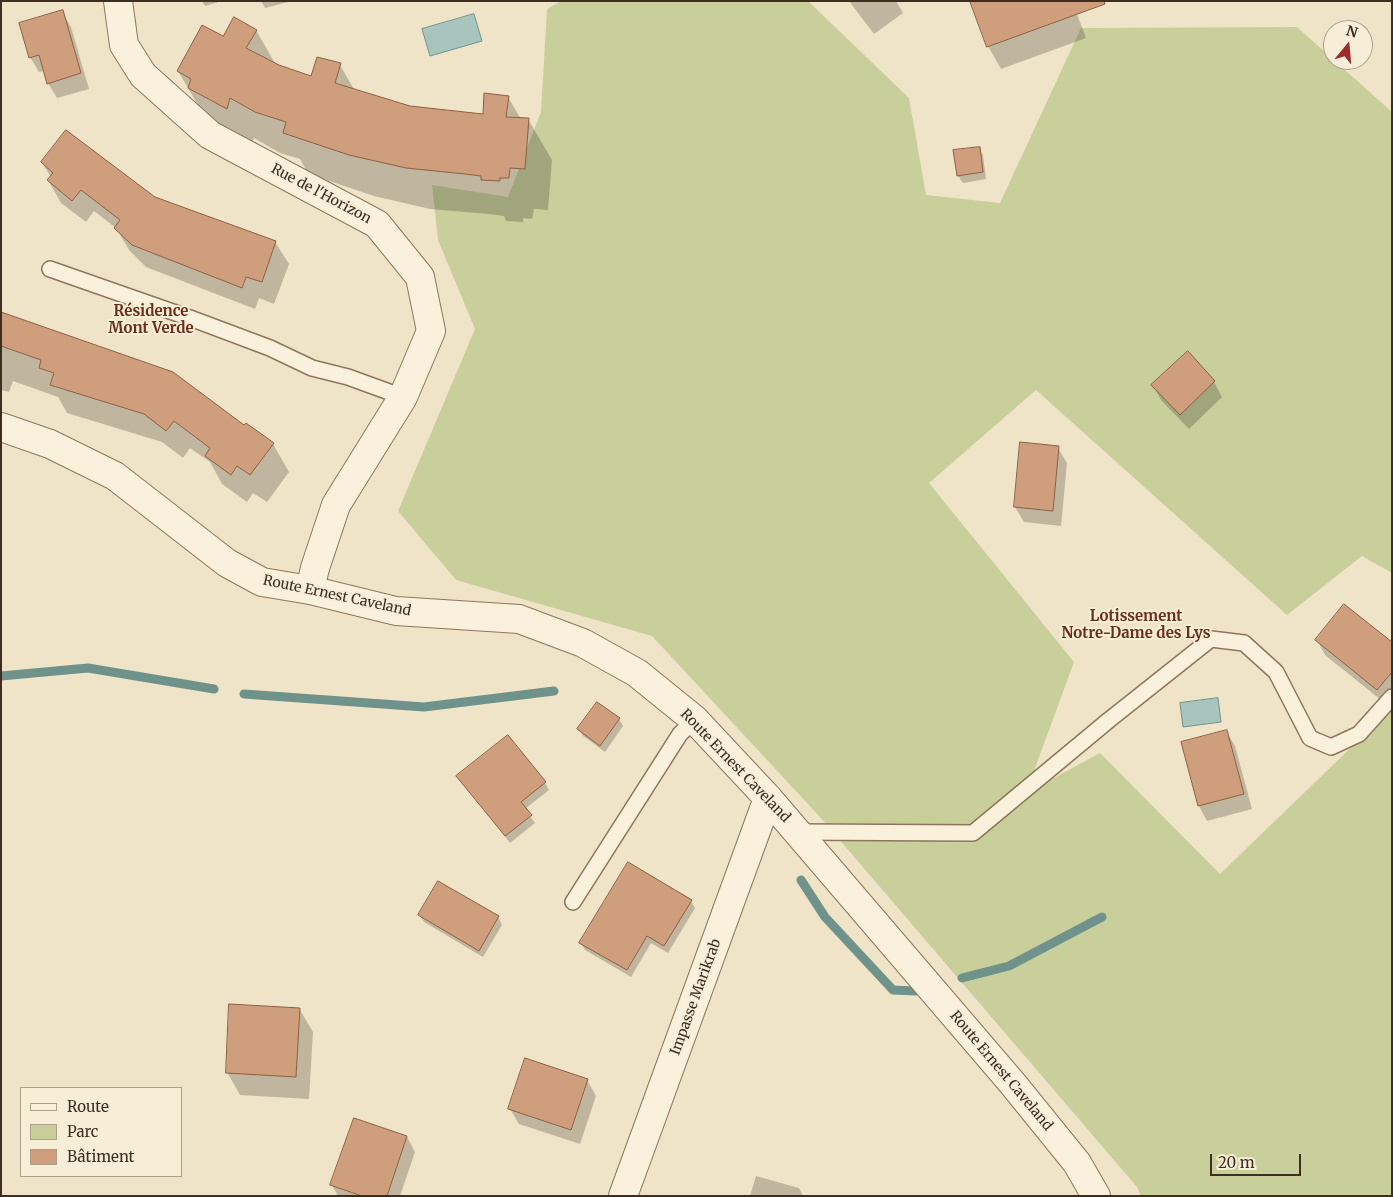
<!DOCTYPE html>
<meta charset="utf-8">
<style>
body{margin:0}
#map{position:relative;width:1393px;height:1197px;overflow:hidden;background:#f0e4c8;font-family:Merriweather,serif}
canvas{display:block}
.frame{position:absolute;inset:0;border:2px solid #3d2e20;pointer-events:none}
.legend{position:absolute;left:20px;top:1087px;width:162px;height:90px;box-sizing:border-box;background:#f7eed8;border:1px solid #ada18e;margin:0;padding:6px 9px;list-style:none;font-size:15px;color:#3d2e20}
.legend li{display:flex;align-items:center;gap:10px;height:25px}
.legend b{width:25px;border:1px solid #ada18e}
.north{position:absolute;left:1323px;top:20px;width:50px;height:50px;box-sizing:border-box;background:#f7eed8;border:1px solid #ada18e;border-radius:50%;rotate:17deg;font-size:14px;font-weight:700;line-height:20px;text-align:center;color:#3d2e20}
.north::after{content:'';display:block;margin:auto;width:18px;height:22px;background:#9e2a2b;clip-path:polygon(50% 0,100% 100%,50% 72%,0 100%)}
.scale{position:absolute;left:1210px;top:1154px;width:91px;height:22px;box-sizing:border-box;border:2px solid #3d2e20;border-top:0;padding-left:6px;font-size:15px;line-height:18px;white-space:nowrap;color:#3d2e20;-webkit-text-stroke:4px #f7eed8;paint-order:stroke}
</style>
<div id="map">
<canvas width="1393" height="1197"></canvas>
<div class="frame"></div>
<ul class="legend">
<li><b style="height:6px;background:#faf1dc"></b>Route</li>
<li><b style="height:14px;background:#c9cf9b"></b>Parc</li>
<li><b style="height:14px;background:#cf9f7d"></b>Bâtiment</li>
</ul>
<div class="north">N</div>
<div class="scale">20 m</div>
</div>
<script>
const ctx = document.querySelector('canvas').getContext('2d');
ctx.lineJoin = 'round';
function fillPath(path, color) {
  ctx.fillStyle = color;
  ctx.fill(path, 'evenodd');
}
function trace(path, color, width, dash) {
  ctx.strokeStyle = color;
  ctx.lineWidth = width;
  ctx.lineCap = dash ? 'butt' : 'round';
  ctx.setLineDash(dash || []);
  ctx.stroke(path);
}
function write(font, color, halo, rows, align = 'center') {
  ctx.font = font + ' Merriweather,serif';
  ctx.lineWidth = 4;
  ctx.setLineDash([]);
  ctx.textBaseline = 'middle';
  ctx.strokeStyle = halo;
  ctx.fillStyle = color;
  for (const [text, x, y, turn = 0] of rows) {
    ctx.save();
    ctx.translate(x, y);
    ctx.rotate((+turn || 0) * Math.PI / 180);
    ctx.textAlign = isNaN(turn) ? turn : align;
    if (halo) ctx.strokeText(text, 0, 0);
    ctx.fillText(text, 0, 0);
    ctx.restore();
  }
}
fillPath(new Path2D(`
 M 561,1 L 808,1 L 909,98 L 926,195 L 1000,203 L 1081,28 L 1297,27 L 1392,112 L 1392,573 L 1362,556 L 1287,615 L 1036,390 L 929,483 L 1074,662 L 1026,793 L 1100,753 L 1220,874 L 1392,708 L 1392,1196 L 1141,1196 L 1137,1187 L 820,817 L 652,636 L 456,580 L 398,511 L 475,329 L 438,240 L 432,185 L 508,197 L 541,112 L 547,9 Z`), '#c9cf9b');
const water = new Path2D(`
 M 474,14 L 482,41 L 430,56 L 422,29 Z
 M 1218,698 L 1221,722 L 1183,727 L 1180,703 Z`);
fillPath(water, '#a9c4bc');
trace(water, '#6f938a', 1);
fillPath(new Path2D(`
 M 202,1 L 222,1 L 205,6 Z
 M 261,1 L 288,1 L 288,2 L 265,8 Z
 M 849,1 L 896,1 L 903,13 L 874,34 Z
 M 1072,1 L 1086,38 L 1001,69 L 988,46 Z
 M 62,12 L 71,27 L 89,89 L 57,98 L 48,83 L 44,71 L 39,72 L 30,57 Z
 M 256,30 L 276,65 L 312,78 L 340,65 L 355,91 L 410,107 L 484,115 L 508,97 L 521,119 L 528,119 L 552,160 L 548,210 L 534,209 L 532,219 L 523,218 L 523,222 L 506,221 L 504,216 L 489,214 L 430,209 L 374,196 L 308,174 L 300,159 L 280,153 L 254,138 L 250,149 L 202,112 L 178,71 L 223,38 Z
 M 979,148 L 983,155 L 986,179 L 963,183 L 958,176 Z
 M 42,163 L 275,242 L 289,264 L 274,304 L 259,298 L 255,309 L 146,267 L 129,250 L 116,228 L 94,211 L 86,222 L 61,203 L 48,180 L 51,177 Z
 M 1,312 L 22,319 L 24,321 L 245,427 L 273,444 L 289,472 L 267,502 L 253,493 L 247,502 L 222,484 L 210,462 L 190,448 L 183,458 L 162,442 L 67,413 L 58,397 L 13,381 L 9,392 L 1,390 Z
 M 1214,382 L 1222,397 L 1189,429 L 1161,400 L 1153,385 Z
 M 1058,448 L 1067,463 L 1061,526 L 1024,522 L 1015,507 Z
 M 1317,640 L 1392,643 L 1392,697 L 1386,704 L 1325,655 Z
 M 619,719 L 623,726 L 605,752 L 583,736 L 579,729 Z
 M 1226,731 L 1235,746 L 1252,809 L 1207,821 L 1199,806 Z
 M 458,776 L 545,783 L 549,790 L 525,809 L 535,823 L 510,843 Z
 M 691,901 L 695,908 L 668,953 L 651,943 L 631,977 L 585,950 L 581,943 Z
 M 420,915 L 498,917 L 502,925 L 483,957 L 424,922 Z
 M 300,1010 L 313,1032 L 309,1099 L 240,1095 L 227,1072 Z
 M 587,1080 L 596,1096 L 580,1144 L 519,1124 L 510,1109 Z
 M 407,1137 L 415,1152 L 400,1196 L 338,1196 L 332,1185 Z
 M 756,1176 L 799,1188 L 803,1196 L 750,1196 Z`), '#0003');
trace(new Path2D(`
 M 1,676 L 88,668 L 214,689
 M 244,694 L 424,707 L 554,691
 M 801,880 L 825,917 L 893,990 L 915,991
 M 962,978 L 1009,966 L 1102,917`), '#6f938a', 9);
const building = new Path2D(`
 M 970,1 L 1104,1 L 1105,4 L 987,47 Z
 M 63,10 L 81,73 L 47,84 L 39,55 L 29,58 L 19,23 Z
 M 234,17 L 257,30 L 246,48 L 279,65 L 311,76 L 317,57 L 341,63 L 335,83 L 410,106 L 483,114 L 484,93 L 509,96 L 506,117 L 529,118 L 525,169 L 510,168 L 509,178 L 500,178 L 500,181 L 481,180 L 481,176 L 465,174 L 406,168 L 349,155 L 283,133 L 286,122 L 255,112 L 230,98 L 227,109 L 188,88 L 191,79 L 177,71 L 202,25 L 223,36 Z
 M 66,130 L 155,197 L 276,241 L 262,282 L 246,277 L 242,288 L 132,245 L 114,228 L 120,220 L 81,190 L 72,201 L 47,180 L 53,173 L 41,162 Z
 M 980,147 L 983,172 L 957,176 L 953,150 Z
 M 1,312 L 173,372 L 244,425 L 246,423 L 274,443 L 250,475 L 237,466 L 231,475 L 205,456 L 210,448 L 174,421 L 166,431 L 144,414 L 50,385 L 54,373 L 39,368 L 41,360 L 1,346 Z
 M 1188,351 L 1215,381 L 1180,415 L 1151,385 Z
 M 1020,442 L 1059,446 L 1053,511 L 1014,507 Z
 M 1344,604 L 1392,642 L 1392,672 L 1377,690 L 1315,640 Z
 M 597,702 L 620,718 L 600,746 L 577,729 Z
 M 1227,730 L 1244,794 L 1198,806 L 1181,742 Z
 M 508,735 L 546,782 L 521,802 L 532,815 L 505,836 L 456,776 Z
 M 628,862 L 692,900 L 664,946 L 647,936 L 627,970 L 579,943 Z
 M 438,881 L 499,916 L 479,951 L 418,915 Z
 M 229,1004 L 300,1008 L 296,1077 L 226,1073 Z
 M 525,1058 L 588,1079 L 571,1130 L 508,1109 Z
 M 354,1118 L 407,1136 L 387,1196 L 362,1196 L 330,1185 Z`);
fillPath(building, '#cf9f7d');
trace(building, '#8d5f41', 1);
const lane = new Path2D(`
 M 50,269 L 190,318 L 270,348 L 312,368 L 348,377 L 403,397
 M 797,832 L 973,833 L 1109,720 L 1211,639 L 1244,643 L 1276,672 L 1310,738 L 1331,747 L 1359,734 L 1392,697
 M 573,902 L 680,734 L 695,720`);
const street = new Path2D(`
 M 118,1 L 124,45 L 143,75 L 210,135 L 377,224 L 420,277 L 431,331 L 403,397 L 336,505 L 315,568 L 310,590
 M 1,427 L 50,444 L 115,476 L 227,563 L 262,582 L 310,590 L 396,611 L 519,619 L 583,643 L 637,673 L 695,720 L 768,798 L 1013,1084 L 1077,1163 L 1096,1196
 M 623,1196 L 768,798`);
trace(lane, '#8d765c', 18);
trace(street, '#8d765c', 30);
trace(lane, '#faf1dc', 15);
trace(street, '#faf1dc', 28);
write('14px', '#3d2e20', '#f7eed8', [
 ["Rue de l'Horizon",321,194,28],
 ["Route Ernest Caveland",337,596,12],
 ["Route Ernest Caveland",735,766,46],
 ["Impasse Marikrab",696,997,-70],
 ["Route Ernest Caveland",1001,1071,50]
]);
write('bold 15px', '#6b2e1e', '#f7eed8', [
 ["Résidence",151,312],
 ["Mont Verde",151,329],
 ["Lotissement",1136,617],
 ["Notre-Dame des Lys",1136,634]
]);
</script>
